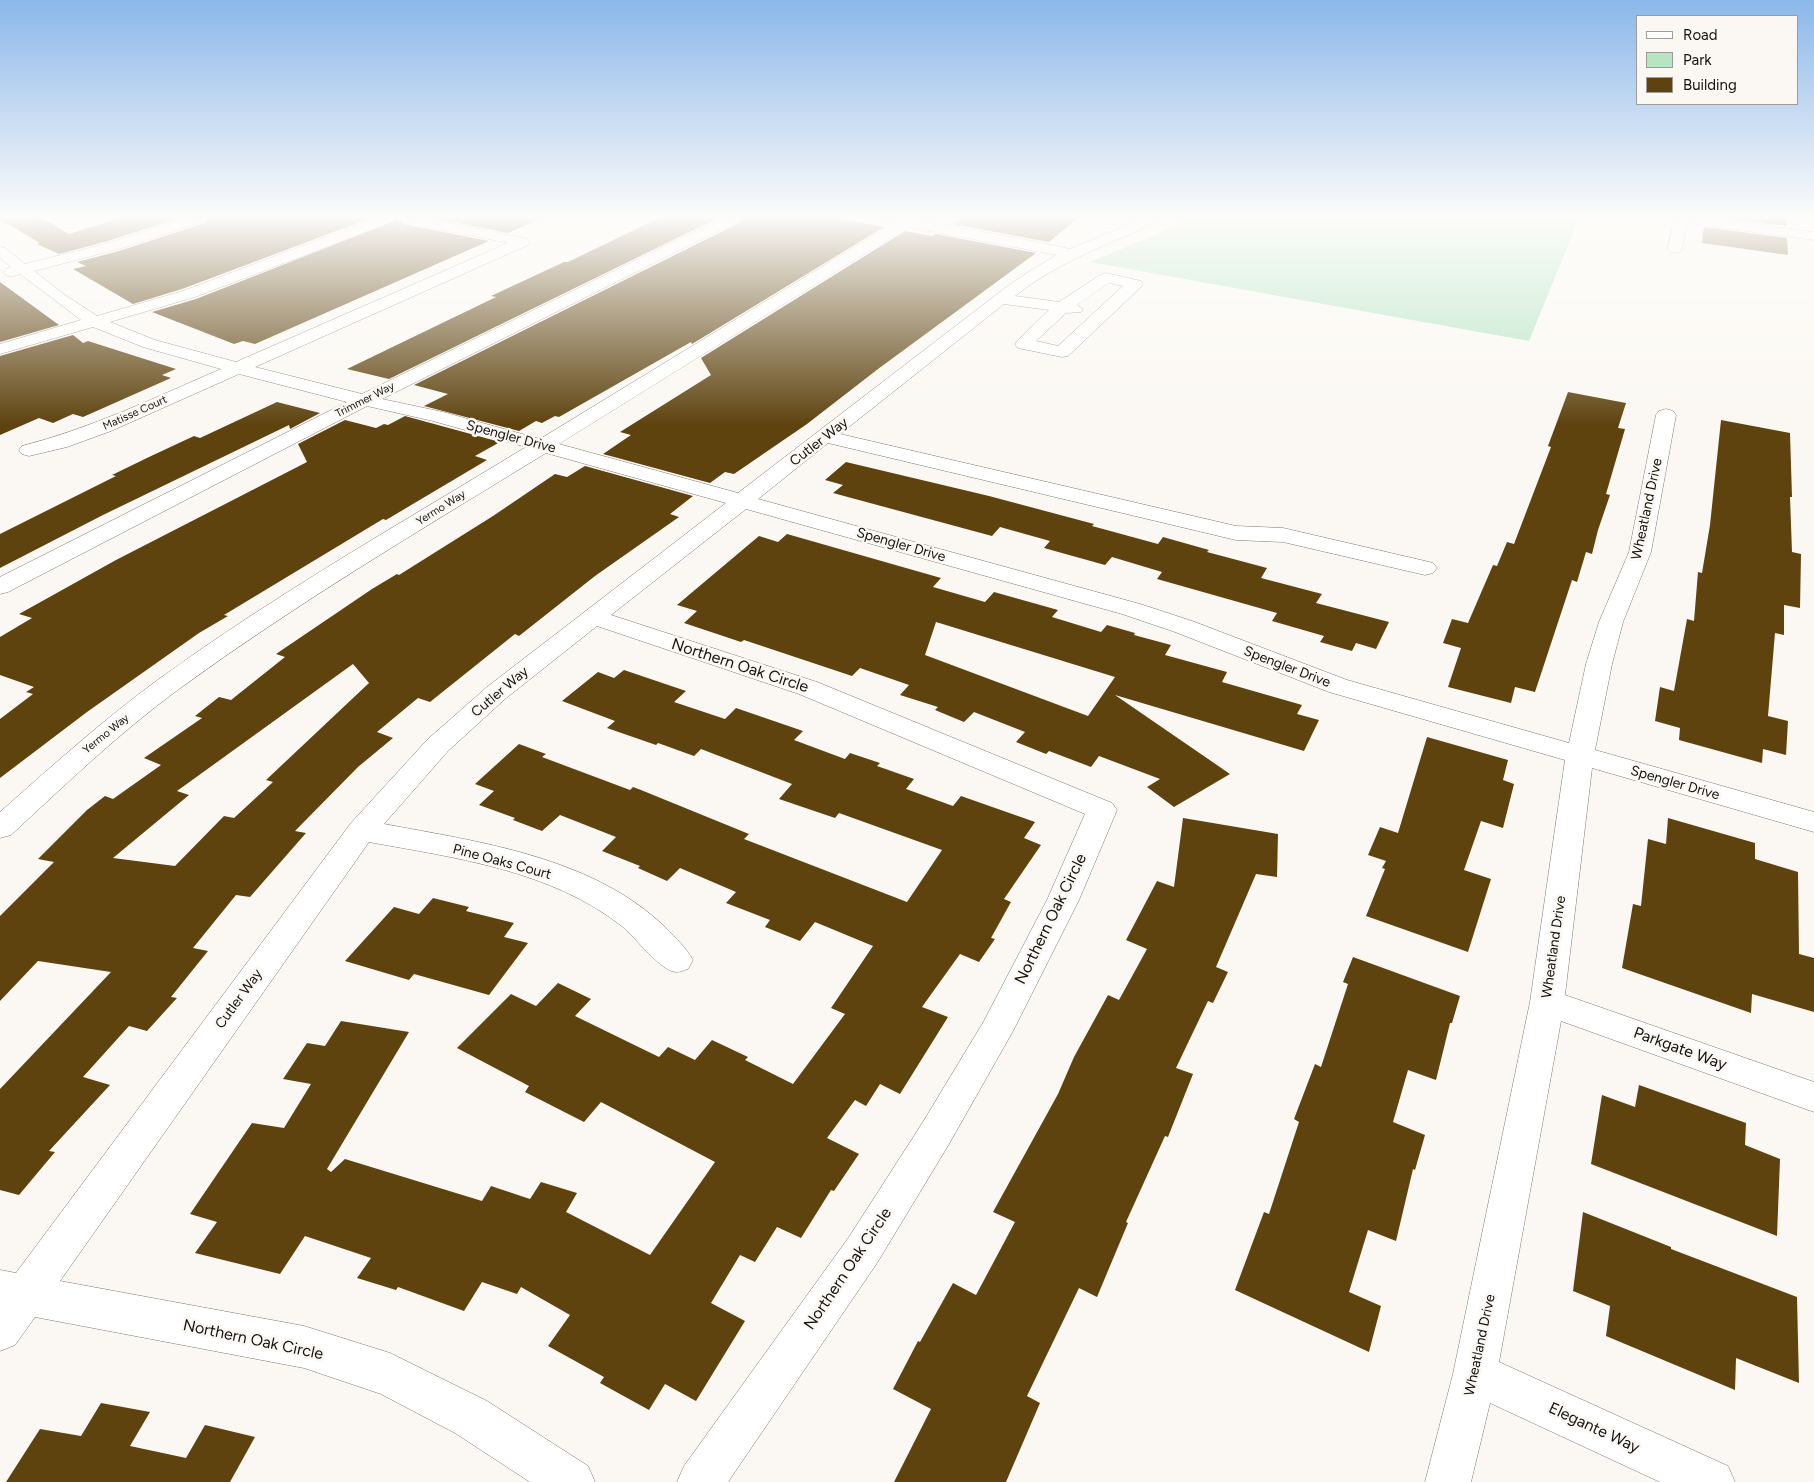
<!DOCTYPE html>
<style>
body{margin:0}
#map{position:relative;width:1814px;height:1482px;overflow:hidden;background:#fbf8f3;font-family:Figtree,sans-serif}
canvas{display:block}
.legend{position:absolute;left:1636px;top:15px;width:162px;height:90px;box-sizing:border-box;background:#fbf8f3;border:1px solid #9e9c98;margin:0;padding:6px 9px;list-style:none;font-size:15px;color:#131210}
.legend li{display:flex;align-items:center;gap:10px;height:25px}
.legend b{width:25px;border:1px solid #9e9c98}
</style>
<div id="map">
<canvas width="1814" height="1482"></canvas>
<ul class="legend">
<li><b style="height:6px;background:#fff"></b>Road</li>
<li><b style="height:14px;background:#b7e5c4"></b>Park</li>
<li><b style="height:14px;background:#5e430f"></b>Building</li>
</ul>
</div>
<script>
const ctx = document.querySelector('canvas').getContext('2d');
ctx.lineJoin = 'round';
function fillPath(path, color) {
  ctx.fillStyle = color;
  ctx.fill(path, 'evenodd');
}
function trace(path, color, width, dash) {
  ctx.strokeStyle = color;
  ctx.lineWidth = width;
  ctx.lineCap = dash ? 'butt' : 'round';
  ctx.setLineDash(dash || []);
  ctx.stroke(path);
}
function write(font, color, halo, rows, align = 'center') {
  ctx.font = font + ' Figtree,sans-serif';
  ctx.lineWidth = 5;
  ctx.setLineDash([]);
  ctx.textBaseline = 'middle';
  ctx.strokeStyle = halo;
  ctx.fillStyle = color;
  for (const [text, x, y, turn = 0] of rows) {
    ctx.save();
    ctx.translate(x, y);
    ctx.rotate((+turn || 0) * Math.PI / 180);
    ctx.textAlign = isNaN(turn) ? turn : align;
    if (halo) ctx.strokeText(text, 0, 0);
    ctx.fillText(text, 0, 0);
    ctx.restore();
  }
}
fillPath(new Path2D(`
 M 1186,218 L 1579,218 L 1529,341 L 1090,262 L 1157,234 Z`), '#b7e5c4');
fillPath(new Path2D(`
 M 42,218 L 69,234 L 120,218 L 179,218 L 108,241 L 59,254 L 37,244 L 40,243 L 0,219 Z
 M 208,218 L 371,218 L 182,289 L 133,304 L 73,269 L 86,266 L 77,262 L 119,251 L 205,223 Z
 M 433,218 L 542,218 L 508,233 Z
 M 659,218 L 718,218 L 389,379 L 347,369 L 496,297 L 491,296 L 564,262 L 568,262 Z
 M 742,218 L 835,218 L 884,227 L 692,344 L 691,342 L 559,417 L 555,416 L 542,423 L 536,421 L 519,431 L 424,406 L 448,394 L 414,385 L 739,223 Z
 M 962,218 L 1078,218 L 1049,242 L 952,224 Z
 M 1724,218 L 1786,218 L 1787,226 Z
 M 397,220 L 403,224 L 489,241 L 255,344 L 243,341 L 234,344 L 152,312 L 196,299 Z
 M 1704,227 L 1787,238 L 1788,255 L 1702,243 Z
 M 905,231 L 932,236 L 936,234 L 1036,253 L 878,369 L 807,424 L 734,474 L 725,472 L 710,483 L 603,454 L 631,435 L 620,432 L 711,375 L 701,358 Z
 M 0,282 L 59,325 L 0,342 Z
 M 73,335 L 83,343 L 88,341 L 176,369 L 162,375 L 171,378 L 83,417 L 73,414 L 53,423 L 39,418 L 0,435 L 0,356 Z
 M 1568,392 L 1626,403 L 1618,428 L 1625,429 L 1606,494 L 1610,495 L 1598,530 L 1592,554 L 1586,552 L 1577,582 L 1572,580 L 1535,692 L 1515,687 L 1511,703 L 1448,687 L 1461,648 L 1443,643 L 1452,619 L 1468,623 L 1493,565 L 1497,566 L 1507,542 L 1514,544 L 1551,447 L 1548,446 Z
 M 277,402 L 320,413 L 290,429 L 289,425 L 103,515 L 0,568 L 0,534 L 116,476 L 112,475 L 149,457 L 194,436 L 200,438 Z
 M 405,416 L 500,442 L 475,456 L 487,460 L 386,520 L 383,519 L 224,615 L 228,616 L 199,633 L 87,712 L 0,778 L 0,719 L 33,694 L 26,692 L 34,687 L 0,675 L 0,637 L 32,618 L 19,614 L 116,560 L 307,462 L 298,444 L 345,420 L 376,428 L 384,424 L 388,425 Z
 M 1721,420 L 1790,433 L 1792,497 L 1790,497 L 1792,552 L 1801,554 L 1800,608 L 1784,605 L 1784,635 L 1775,633 L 1768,716 L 1788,721 L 1786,755 L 1763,749 L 1762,763 L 1679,740 L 1680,728 L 1655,721 L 1660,687 L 1674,691 L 1687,619 L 1694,621 L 1698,572 L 1702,573 L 1710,525 Z
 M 846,462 L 989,496 L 1094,524 L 1092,526 L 1158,544 L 1163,537 L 1209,550 L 1207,552 L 1267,568 L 1261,578 L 1322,594 L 1316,603 L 1389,622 L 1376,649 L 1356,643 L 1352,651 L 1320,642 L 1324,636 L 1272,621 L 1277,613 L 1157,579 L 1162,572 L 1112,557 L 1105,565 L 1044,548 L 1050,541 L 1000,527 L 992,536 L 833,493 L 843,485 L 825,480 Z
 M 585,466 L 693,496 L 670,514 L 679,517 L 595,576 L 519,636 L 515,634 L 430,702 L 418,698 L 377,732 L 393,738 L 358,767 L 295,831 L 306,833 L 250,897 L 236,895 L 193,948 L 208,951 L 171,997 L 177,998 L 147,1031 L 129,1026 L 83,1077 L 110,1085 L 49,1151 L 55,1152 L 19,1195 L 0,1190 L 0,1089 L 111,972 L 38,961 L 0,1001 L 0,916 L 54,862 L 38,859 L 87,810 L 105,796 L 113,799 L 161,765 L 144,758 L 202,718 L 195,716 L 219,697 L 231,700 L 285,657 L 276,654 L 372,589 L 397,574 L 399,575 L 493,516 L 555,474 L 567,477 ZM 353,664 L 369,683 L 266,780 L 273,782 L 234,818 L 224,816 L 175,866 L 113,858 L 189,795 L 177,791 Z
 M 787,534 L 941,578 L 933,587 L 985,602 L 994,592 L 1058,610 L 1052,617 L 1101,632 L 1107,625 L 1135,633 L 1134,635 L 1171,645 L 1165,655 L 1227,672 L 1222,682 L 1302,705 L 1297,714 L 1319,720 L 1304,751 L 1115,695 L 1230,774 L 1174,807 L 1147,787 L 1160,779 L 1099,756 L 1091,767 L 1049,751 L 1046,754 L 1016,742 L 1025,732 L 974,712 L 964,722 L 935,710 L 938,707 L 900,695 L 909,685 L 860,668 L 852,676 L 744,640 L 741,642 L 684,623 L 697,611 L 677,605 L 759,536 L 778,542 ZM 936,622 L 1115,677 L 1088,716 L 925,655 Z
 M 624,670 L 686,691 L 674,702 L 725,719 L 736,708 L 803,731 L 794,740 L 845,759 L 850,753 L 880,763 L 877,766 L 914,779 L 906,789 L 953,806 L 961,796 L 1035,822 L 1024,838 L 1041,845 L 1004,899 L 1011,902 L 991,938 L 995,939 L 979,962 L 960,954 L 922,1007 L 948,1017 L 900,1094 L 880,1084 L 866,1106 L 855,1100 L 827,1138 L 859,1154 L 834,1191 L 831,1190 L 801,1238 L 777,1227 L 755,1262 L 740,1255 L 711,1303 L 745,1321 L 696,1401 L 665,1384 L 649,1410 L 600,1383 L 604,1377 L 548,1346 L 570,1315 L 521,1287 L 517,1294 L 482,1282 L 464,1311 L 398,1287 L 396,1290 L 357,1278 L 371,1258 L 305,1236 L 280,1274 L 195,1253 L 217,1222 L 190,1214 L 252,1123 L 284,1128 L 311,1084 L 283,1079 L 307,1043 L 325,1046 L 341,1021 L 409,1032 L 327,1169 L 331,1172 L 345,1159 L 482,1201 L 491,1186 L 530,1199 L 541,1182 L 577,1193 L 566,1212 L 650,1255 L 715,1162 L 601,1102 L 584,1122 L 525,1092 L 529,1086 L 457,1048 L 511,994 L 536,1006 L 558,983 L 591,999 L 575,1016 L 659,1057 L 668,1047 L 695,1060 L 712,1040 L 748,1057 L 745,1060 L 793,1084 L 845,1014 L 831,1008 L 873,946 L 815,922 L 800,941 L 765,927 L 770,920 L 726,903 L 736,892 L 680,868 L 667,881 L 638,868 L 640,866 L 602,851 L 616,837 L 560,815 L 542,831 L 513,820 L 515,818 L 479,805 L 494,791 L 475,784 L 519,744 L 546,754 L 542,757 L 630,790 L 633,787 L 641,790 L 749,834 L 744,839 L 907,902 L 942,850 L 839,813 L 835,818 L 779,799 L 792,784 L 701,749 L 694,756 L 658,743 L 656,745 L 607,728 L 615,721 L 562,701 L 598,672 L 614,678 Z
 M 1427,737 L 1508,760 L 1503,780 L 1514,784 L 1503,828 L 1481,821 L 1464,870 L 1491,879 L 1468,952 L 1366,916 L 1385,869 L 1382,868 L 1386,861 L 1368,855 L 1380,827 L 1398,833 Z
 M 1183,818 L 1278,834 L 1277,877 L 1256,874 L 1216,967 L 1228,972 L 1213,1003 L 1208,1001 L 1176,1068 L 1193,1074 L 1168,1137 L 1165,1136 L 1126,1222 L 1128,1223 L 1097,1297 L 1079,1288 L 1027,1396 L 1040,1403 L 1006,1482 L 894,1482 L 931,1409 L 893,1389 L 918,1341 L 920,1342 L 953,1283 L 976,1295 L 1015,1222 L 993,1212 L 1058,1094 L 1074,1057 L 1108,995 L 1119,1000 L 1147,949 L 1126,940 L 1157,881 L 1174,887 Z
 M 1668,818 L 1755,843 L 1755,859 L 1798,872 L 1799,954 L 1814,958 L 1814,1012 L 1752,994 L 1751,1013 L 1622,968 L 1633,904 L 1641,906 L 1648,839 L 1666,844 Z
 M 433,898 L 469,907 L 466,911 L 514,923 L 504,937 L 528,943 L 489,995 L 414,974 L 409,980 L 345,961 L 394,907 L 419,914 Z
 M 1353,957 L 1460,996 L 1452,1023 L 1450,1023 L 1436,1080 L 1408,1070 L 1393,1122 L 1425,1135 L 1415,1170 L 1413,1169 L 1396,1241 L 1368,1230 L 1349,1292 L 1381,1306 L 1369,1352 L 1235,1290 L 1264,1212 L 1269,1214 L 1299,1122 L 1294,1119 L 1315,1064 L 1321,1067 L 1348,984 L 1343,982 Z
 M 1639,1085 L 1746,1123 L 1745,1145 L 1780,1159 L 1777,1236 L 1591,1164 L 1602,1095 L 1635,1107 Z
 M 1583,1212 L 1671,1247 L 1671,1249 L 1797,1297 L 1799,1383 L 1736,1358 L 1735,1390 L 1606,1336 L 1610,1306 L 1573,1291 Z
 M 101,1403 L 150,1412 L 130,1446 L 186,1458 L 205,1425 L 255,1437 L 230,1482 L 6,1482 L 40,1429 L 81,1436 Z`), '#5e430f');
const minor = new Path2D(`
 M 185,218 L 206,218 L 204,221 L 119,249 L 34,271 L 65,295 L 97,316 L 183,291 L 376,218 L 424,218 L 528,239 L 530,242 L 528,245 L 255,367 L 362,394 L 722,218 L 740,218 L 738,221 L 382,399 L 443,412 L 540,439 L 892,224 L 882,222 L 881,218 L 906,218 L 1028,240 L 1070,249 L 1144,218 L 1163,218 L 1161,221 C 1110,243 1058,262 1015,296 L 1059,302 L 1100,275 L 1106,273 L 1141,281 L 1143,284 L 1141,287 L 1068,356 L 1062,357 L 1018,348 L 1015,344 L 1018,340 L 1049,310 L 1004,304 L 840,434 L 1236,526 L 1283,528 L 1425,561 L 1433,563 L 1437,568 L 1433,573 L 1425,575 L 1283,542 L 1236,540 L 828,443 L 758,499 L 1140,604 L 1192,621 L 1347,680 L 1569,743 L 1586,664 L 1599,622 L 1629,552 L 1656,415 L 1659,411 L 1666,409 L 1673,411 L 1676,415 L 1651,552 L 1623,622 L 1612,664 L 1595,750 L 1814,812 L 1814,832 L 1592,768 L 1565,995 L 1814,1082 L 1814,1112 L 1561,1021 L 1499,1362 L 1728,1466 L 1735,1482 L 1660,1482 L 1490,1403 L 1471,1482 L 1425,1482 L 1453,1374 L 1530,1002 L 1565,760 L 1329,692 L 1175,632 L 1122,614 L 746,509 L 611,615 L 817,682 L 1112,803 L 1117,810 L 1079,900 L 1013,1031 L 949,1144 L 877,1263 L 728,1482 L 677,1482 L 684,1466 L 849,1237 L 923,1122 L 984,1021 L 1047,900 L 1085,814 L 799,694 L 597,626 L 505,699 L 448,751 L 384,824 C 480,842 593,857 666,928 C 676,938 686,948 693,960 L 688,969 C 684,970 680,972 677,972 C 662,973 635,937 623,927 C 551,870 456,858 369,842 L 60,1281 L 304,1326 L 390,1353 L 487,1401 L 588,1466 L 595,1482 L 530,1482 L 455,1433 L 381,1394 L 304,1368 L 35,1317 L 15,1345 L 0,1351 L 0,1270 L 16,1273 L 351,823 L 428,739 L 487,687 L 726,503 L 546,453 C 422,529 297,603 179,689 C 119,733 65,785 11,835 L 0,838 L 0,812 C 52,766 103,720 159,679 C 276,594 403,522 526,447 L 433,421 L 367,406 L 8,592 L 0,594 L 0,577 L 347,402 L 239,374 L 111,431 L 67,447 L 29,456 L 22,454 L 19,450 L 22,446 C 92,428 154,398 221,369 L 143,347 L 93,327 L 0,354 L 0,344 L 81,320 L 20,274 L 11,277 L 6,275 L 3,272 L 6,269 L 11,267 L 0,258 L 0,247 L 5,248 L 25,264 L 109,243 ZM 396,218 L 403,222 L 508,243 L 236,362 L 155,340 L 110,322 L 195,297 L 394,221 ZM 908,227 L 1057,255 L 1033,269 L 1009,285 L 738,493 L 559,444 ZM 1109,283 L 1123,286 L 1058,346 L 1036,341 L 1066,313 L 1081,312 L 1083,309 L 1077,305 Z
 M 1674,218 L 1711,218 L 1814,232 L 1814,240 L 1687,223 L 1682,249 L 1680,252 L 1670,252 L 1668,249 Z`);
trace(minor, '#7c7a75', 1);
fillPath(minor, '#fff');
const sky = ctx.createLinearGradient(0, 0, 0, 425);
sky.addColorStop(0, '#8bb7ea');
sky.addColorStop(0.51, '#fdfcfa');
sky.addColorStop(1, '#fdfcfa00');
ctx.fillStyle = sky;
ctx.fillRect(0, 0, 1814, 425);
write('11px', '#131210', '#fbf8f3', [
 ["Trimmer Way",365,400,-27],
 ["Matisse Court",135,413,-24],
 ["Yermo Way",441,508,-32],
 ["Yermo Way",106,734,-39]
]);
write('14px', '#131210', '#fbf8f3', [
 ["Spengler Drive",511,437,15],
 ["Cutler Way",819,442,-38],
 ["Wheatland Drive",1647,509,-78],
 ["Spengler Drive",901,545,16],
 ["Spengler Drive",1287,667,21],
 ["Cutler Way",500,692,-40],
 ["Spengler Drive",1675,783,16],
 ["Pine Oaks Court",502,862,15],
 ["Wheatland Drive",1554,947,-82],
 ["Cutler Way",239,999,-54],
 ["Wheatland Drive",1480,1345,-78]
]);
write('16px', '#131210', '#fbf8f3', [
 ["Northern Oak Circle",740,666,18],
 ["Northern Oak Circle",1051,919,-64],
 ["Parkgate Way",1680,1049,20],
 ["Northern Oak Circle",848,1269,-56],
 ["Northern Oak Circle",253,1340,12],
 ["Elegante Way",1594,1428,25]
]);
</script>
